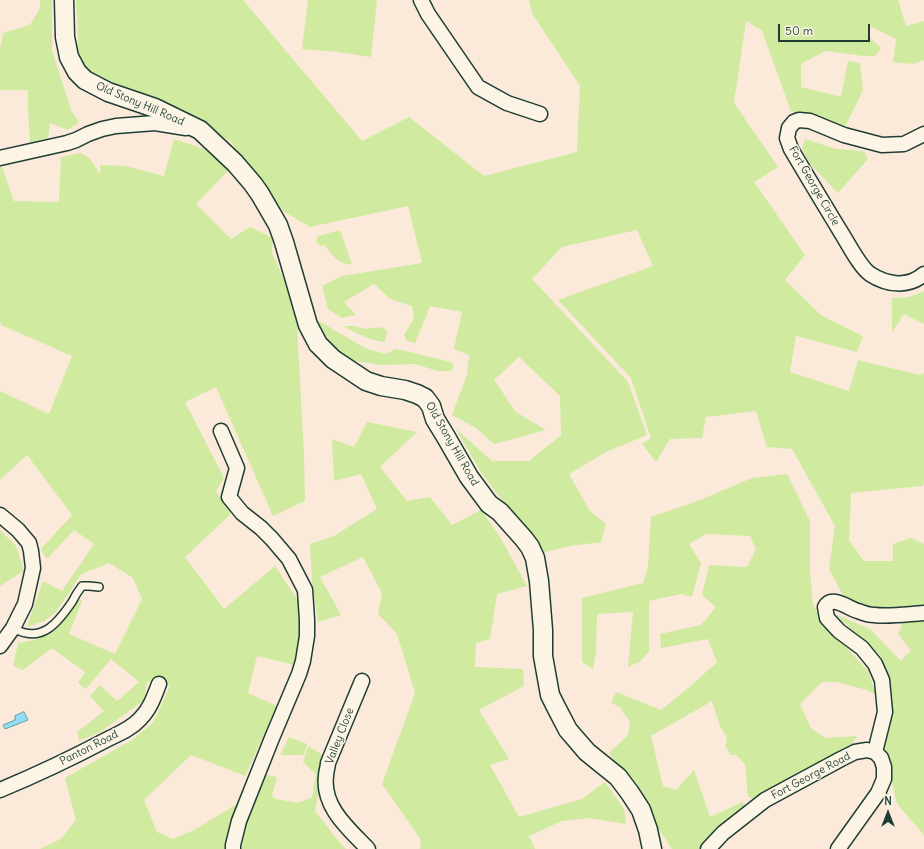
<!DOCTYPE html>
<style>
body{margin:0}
#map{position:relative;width:924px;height:849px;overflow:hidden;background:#fbeada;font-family:Delius,sans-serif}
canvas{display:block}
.north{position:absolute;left:868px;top:793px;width:40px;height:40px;-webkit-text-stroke:3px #fcf5e5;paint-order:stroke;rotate:0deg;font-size:11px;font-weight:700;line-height:16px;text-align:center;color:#1f3d34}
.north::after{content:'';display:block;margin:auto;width:14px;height:18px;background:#1f3d34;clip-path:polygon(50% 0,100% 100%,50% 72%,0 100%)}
.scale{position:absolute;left:778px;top:24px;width:92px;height:18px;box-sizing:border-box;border:2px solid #1f3d34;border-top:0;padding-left:5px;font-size:12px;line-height:14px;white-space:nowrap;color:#1f3d34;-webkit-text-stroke:3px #fcf5e5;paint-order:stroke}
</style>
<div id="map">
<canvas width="924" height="849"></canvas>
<div class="north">N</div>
<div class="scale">50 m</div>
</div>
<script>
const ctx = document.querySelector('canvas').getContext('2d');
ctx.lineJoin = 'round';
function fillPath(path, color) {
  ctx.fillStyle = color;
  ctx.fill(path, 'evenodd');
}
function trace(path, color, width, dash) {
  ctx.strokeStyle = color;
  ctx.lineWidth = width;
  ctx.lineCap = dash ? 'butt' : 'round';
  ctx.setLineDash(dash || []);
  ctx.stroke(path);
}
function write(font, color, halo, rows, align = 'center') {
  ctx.font = font + ' Delius,sans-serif';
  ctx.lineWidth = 3;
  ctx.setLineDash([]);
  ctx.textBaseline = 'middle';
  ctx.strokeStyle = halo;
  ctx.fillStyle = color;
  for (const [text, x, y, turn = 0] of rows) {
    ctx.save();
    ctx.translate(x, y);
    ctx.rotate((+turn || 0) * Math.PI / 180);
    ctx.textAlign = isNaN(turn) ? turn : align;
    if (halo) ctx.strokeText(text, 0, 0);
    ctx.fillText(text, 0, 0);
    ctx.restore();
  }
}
fillPath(new Path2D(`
 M 40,0 L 52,0 L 52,50 L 71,110 L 79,122 L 68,130 L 50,123 L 48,138 L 30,143 L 28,108 L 28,90 L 0,90 L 0,48 L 3,33 L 30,25 L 40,8 Z
 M 76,0 L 243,0 L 362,141 L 409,117 L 484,176 L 577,152 L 580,86 L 532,13 L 529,0 L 898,0 L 906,26 L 924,21 L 924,60 L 912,64 L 893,62 L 896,39 L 869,26 L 868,36 L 881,48 L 875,56 L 863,56 L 825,51 L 801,64 L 801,87 L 841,97 L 848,61 L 860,63 L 863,90 L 845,127 L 791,111 L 762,31 L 746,21 L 734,103 L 778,167 L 754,182 L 805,255 L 785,280 L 821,315 L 863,336 L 857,352 L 796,336 L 790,372 L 849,391 L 858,360 L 920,375 L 924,373 L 924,484 L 922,486 L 851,493 L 849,540 L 864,561 L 893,561 L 893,544 L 911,538 L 924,544 L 924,608 L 866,609 L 844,597 L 829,569 L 835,526 L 792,449 L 767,447 L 756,411 L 706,417 L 702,438 L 670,439 L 656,462 L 642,444 L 651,438 L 631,378 L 558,300 L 653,266 L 637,230 L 562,247 L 532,279 L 628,382 L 647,435 L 606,452 L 569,474 L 590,511 L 606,524 L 601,542 L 571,546 L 541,553 L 508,508 L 481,472 L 455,428 L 492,461 L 529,461 L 561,435 L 560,396 L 519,357 L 494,380 L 516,412 L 546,430 L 494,444 L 476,428 L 452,415 L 467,375 L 469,355 L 454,349 L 462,312 L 430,306 L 415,343 L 407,341 L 404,335 L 414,318 L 412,306 L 390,299 L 374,284 L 344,302 L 356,315 L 342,318 L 328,309 L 322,286 L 342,276 L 422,263 L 408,206 L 310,227 L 283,211 L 230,141 L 85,76 L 76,57 L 78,39 Z
 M 308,0 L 377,0 L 371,57 L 337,52 L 302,49 Z
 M 174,139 L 211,151 L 229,170 L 196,204 L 231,239 L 250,227 L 273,238 L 272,253 L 296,307 L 304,456 L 305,501 L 273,516 L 216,387 L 185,402 L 224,478 L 216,491 L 231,514 L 185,557 L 224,609 L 275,566 L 303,608 L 302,646 L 294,665 L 257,656 L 248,693 L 277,706 L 245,776 L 191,755 L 144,800 L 157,832 L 173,839 L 192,831 L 244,800 L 231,849 L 40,849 L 61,839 L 76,820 L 65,778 L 132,740 L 153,723 L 170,686 L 161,679 L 147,682 L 144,700 L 102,731 L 79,741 L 77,732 L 104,711 L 90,696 L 100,685 L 117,701 L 139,682 L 111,659 L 86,689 L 78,683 L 85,672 L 52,648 L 23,670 L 13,666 L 18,643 L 35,640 L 55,630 L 78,598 L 82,601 L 69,634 L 115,654 L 142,599 L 133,578 L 109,563 L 81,574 L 69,593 L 54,614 L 44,621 L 27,627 L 43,581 L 62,591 L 94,544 L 74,530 L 47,559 L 41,549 L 72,515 L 27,455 L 0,480 L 0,391 L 49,414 L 72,356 L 1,325 L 0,321 L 0,167 L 2,167 L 14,201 L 59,202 L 61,157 L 81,153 L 91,160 L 100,174 L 100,165 L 126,166 L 164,176 Z
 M 805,139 L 836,149 L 864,151 L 868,159 L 838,193 L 810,164 L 802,148 Z
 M 340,230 L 352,264 C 340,266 332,254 325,246 L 319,245 L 316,242 L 318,236 Z
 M 924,291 L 924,324 L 904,314 L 892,332 L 892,298 L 909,297 Z
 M 312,317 L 365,348 L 385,354 L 396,349 L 410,352 L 451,362 L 454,367 L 451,371 L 438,371 L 415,364 L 381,365 L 354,361 L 341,356 Z
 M 343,326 L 353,326 L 366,329 L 381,327 L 387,331 L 386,338 L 384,342 C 369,340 356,333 343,326 Z
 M 367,422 L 417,432 L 380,467 L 407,501 L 430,497 L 452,525 L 481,510 L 500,537 L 527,586 L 497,594 L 490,639 L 476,643 L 475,667 L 523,669 L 524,686 L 479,710 L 509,759 L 490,765 L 519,817 L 582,799 L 605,782 L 624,809 L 626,824 L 589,818 L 562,821 L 529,836 L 535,849 L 420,849 L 421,840 L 382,784 L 415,693 L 397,634 L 378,614 L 382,593 L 363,557 L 320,577 L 341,615 L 318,622 L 312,581 L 310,544 L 334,536 L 377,509 L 361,474 L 334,481 L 332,439 L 354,447 Z
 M 787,474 L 810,521 L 810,571 L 813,605 L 826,627 L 845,646 L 867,670 L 877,696 L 867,690 L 837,682 L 822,682 L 800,704 L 811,728 L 825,738 L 857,736 L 849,748 L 758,800 L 748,797 L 745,764 L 736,755 L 731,755 L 725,746 L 727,738 L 720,726 L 712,701 L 651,736 L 663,786 L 676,790 L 694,770 L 710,817 L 742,802 L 747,807 L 701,849 L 672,849 L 609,753 L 628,735 L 630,722 L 620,707 L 611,703 L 616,692 L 661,710 L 693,684 L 717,662 L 708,639 L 661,648 L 660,634 L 701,625 L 716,607 L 702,595 L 709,565 L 747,567 L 756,549 L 750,536 L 706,534 L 689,544 L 701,563 L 692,597 L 681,594 L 649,601 L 649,652 L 639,662 L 628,667 L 633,612 L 597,614 L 596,652 L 593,669 L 582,662 L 582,598 L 643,583 L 648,567 L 651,517 L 700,500 L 752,478 Z
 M 0,530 L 16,546 L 24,571 L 0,586 Z
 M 835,614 L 870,629 L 901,661 L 911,650 L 898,634 L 903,622 L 924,620 L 924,835 L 897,804 L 884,747 L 893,714 L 880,656 Z
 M 289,737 L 307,744 L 304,755 L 280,755 Z
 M 308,746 L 326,757 L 315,811 L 340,843 L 346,849 L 239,849 L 241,836 L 262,774 L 277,777 L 272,796 L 276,799 L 298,803 L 312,797 L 316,774 L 303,762 Z`), '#d0eaa0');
const water = new Path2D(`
 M 24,712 L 28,720 L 5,729 L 3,725 L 15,720 L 15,716 Z`);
fillPath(water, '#93ddf4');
trace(water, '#659da7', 1);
const service = new Path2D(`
 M 13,628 C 41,644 57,624 72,602 C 75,596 78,591 82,586 L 89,586 L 99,587`);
const minor = new Path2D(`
 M 421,0 L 428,14 L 478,87 L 507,103 L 540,114
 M 924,134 L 904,144 L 882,145 L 844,135 L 810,121 L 799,120 L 794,122 L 789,128 L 787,138 L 791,149 C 808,178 825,206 842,234 C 849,245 860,267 870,274 C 887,285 908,288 924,274
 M 0,158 L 67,143 L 76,140 L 88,134 L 102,129 L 116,126 L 155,123 L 186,128
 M 221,431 L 237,468 L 229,497 L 242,513 L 261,528 L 272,539 L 289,559 L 305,590 L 307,620 L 307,636 L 303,661 L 299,674 L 272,738 L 239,821 L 233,845 L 233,849
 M 0,515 L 18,530 L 29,543 L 31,551 L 33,568 L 25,604 L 13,628 L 0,646
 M 362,681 L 328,763 C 328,767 326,771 326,776 C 322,807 349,829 368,849
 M 0,790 C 36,775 72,758 106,740 C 118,734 131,729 140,719 C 150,709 154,697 159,684
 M 708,849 L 723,833 L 765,800 L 841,759 L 855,752 L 867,750 L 875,752 L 885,712 L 882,680 L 875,664 L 862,648 L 839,631 L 827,618 L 825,607 C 832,594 849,609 858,611 C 863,613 868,615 874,615 C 889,617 908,614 924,613
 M 838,849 L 878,793 L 884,779 L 884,767 L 881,758 L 875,752`);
const tertiary = new Path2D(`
 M 64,0 L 65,37 L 69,57 L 77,72 L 85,80 L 108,92 L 155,108 L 200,130 L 235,163 L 253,184 L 260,194 L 278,225 L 284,242 L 308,325 L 318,344 L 333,359 L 366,381 L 381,386 L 405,390 L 417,394 L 425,398 L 431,406 L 435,419 L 446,437 L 469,477 L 489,504 L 500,512 L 524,539 L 530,547 L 535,558 L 539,581 L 543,630 L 543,656 L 550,695 L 556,707 L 568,730 L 574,737 L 587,752 L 618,777 L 630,793 L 641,810 L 648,830 L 652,849`);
trace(service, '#1f3d34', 10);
trace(minor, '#1f3d34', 17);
trace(tertiary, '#1f3d34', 21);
trace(service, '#fcf5e5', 7);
trace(minor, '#fcf5e5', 14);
trace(tertiary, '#fcf5e5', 18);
write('11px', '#1f3d34', '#fcf5e5', [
 ["Old Stony Hill Road",140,104,23],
 ["Fort George Circle",814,186,60],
 ["Old Stony Hill Road",452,444,60],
 ["Valley Close",340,736,-69],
 ["Panton Road",89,748,-27],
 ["Fort George Road",811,776,-28]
]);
</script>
